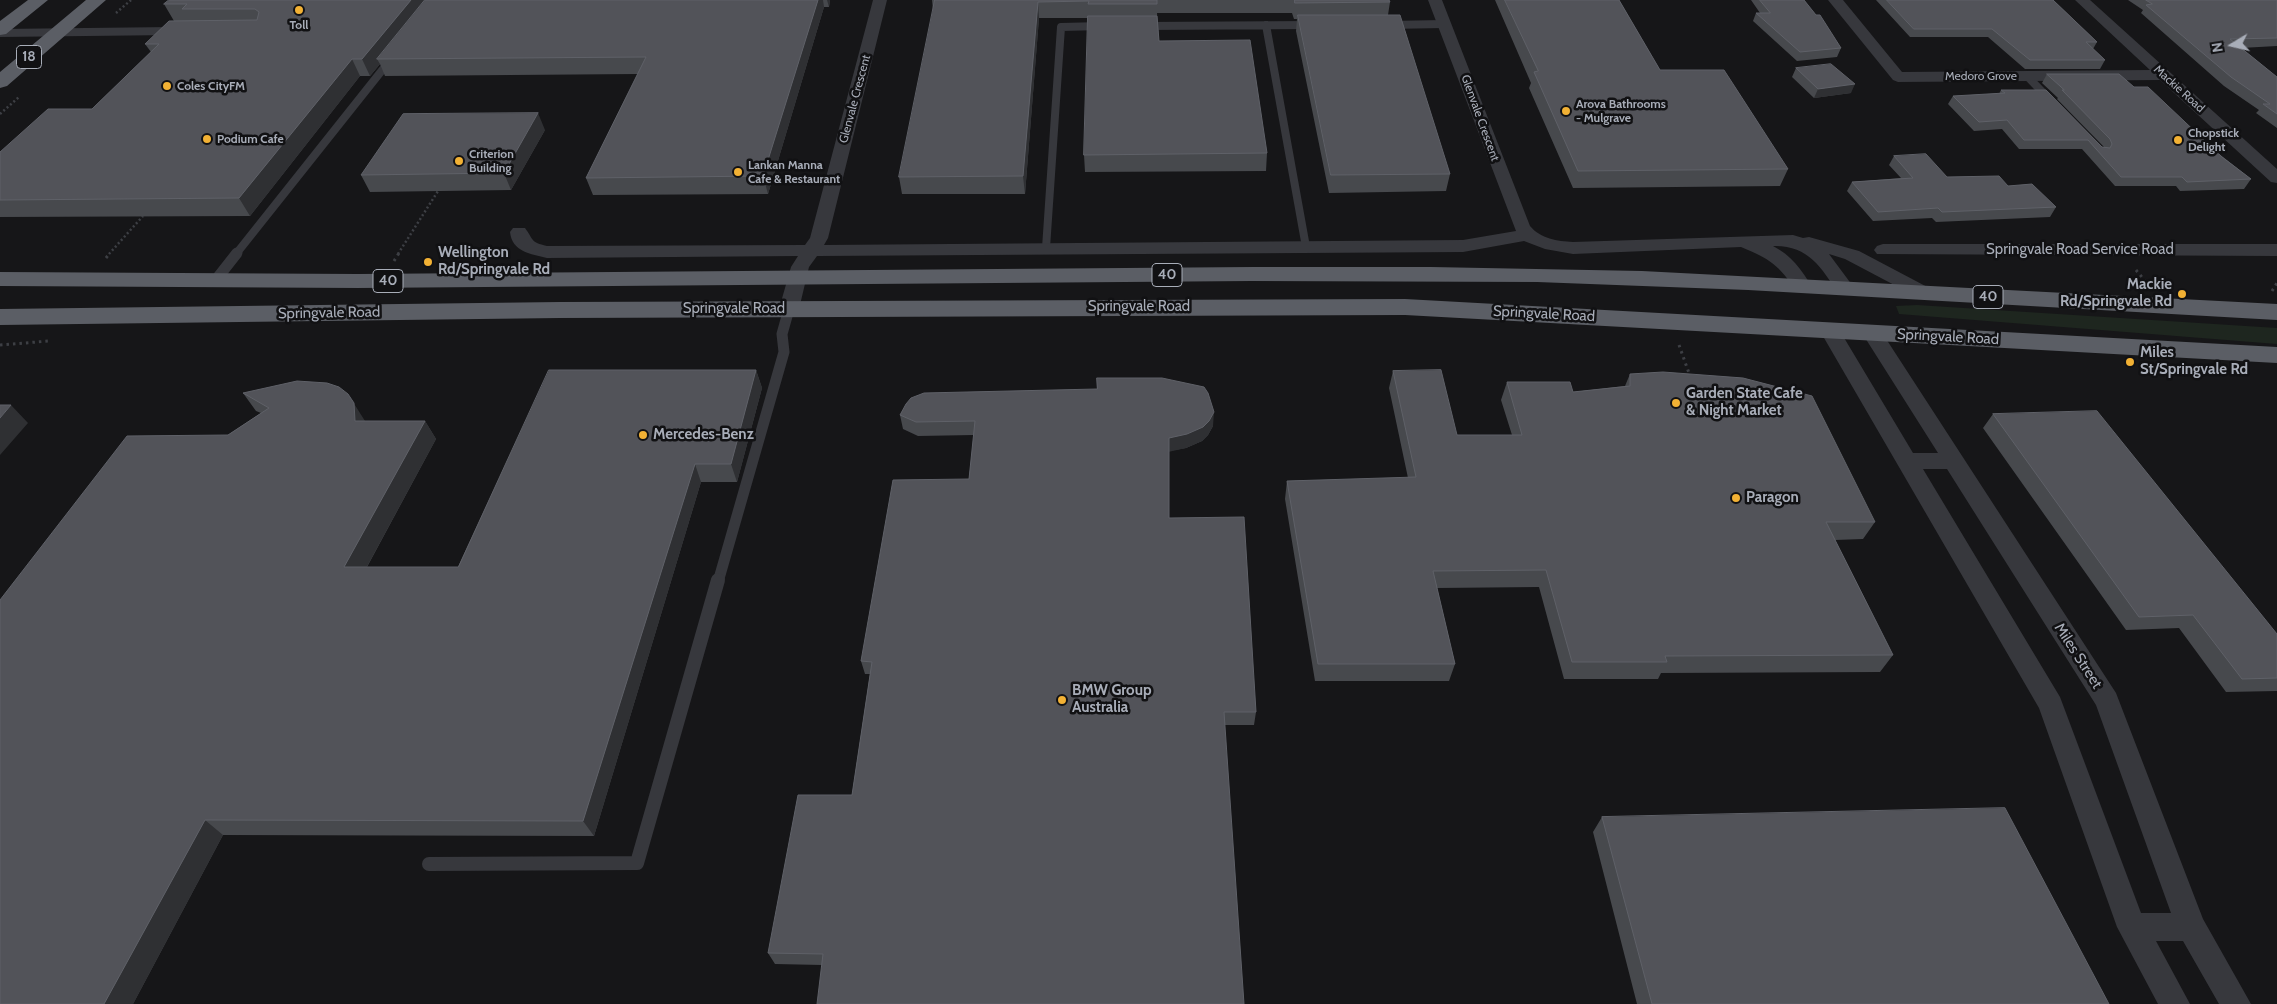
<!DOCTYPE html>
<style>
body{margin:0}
#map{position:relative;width:2277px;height:1004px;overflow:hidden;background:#161618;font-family:Cabin,sans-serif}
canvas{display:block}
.north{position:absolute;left:2207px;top:20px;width:50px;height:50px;-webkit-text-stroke:4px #111113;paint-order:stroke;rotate:261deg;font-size:14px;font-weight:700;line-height:20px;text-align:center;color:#a8adb8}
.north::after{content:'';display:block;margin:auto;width:18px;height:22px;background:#a8adb8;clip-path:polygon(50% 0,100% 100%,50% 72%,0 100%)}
</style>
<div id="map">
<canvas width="2277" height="1004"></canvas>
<div class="north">N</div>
</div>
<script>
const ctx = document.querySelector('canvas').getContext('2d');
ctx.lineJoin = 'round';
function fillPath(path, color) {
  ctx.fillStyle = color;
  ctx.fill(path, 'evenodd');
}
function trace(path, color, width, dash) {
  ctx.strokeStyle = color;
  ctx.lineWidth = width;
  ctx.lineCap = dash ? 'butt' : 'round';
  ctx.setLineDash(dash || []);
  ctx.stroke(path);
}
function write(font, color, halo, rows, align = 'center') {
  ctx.font = font + ' Cabin,sans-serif';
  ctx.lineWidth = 5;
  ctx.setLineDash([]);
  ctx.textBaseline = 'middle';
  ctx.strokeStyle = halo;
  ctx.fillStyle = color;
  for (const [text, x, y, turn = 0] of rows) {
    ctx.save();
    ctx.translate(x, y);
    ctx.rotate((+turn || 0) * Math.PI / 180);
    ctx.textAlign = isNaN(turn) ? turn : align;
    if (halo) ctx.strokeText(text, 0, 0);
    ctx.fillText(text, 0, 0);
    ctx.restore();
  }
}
fillPath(new Path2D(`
 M 1917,305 L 2277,328 L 2277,344 L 1899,314 L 1896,306 Z`), '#1e261f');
trace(new Path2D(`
 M 116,13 L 131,0
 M 0,114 L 19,97
 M 109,254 L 143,216
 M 398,254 L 438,191`), '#3d3f44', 2.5, [2, 2.5]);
trace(new Path2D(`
 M 106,258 L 110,253
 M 394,261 L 399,253
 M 2136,270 L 2146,282
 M 2272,291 L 2277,283
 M 0,345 L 49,341
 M 1679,345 L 1690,376`), '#3d3f44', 3, [2.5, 4]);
trace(new Path2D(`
 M 1266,25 L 1306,247
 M 1388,25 L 1444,24
 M 1143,26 L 1312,25
 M 0,33 L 173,31
 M 2027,76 L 2050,100
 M 1046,248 L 1061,27 L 1102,26
 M 236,254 L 391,59`), '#37383d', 8);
trace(new Path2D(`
 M 215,281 L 237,253
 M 718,582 L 784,352 L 782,334 L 789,309`), '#37383d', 11);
trace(new Path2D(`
 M 429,864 L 637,863 L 718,580`), '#37383d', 14);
fillPath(new Path2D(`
 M 873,0 L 887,0 L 828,238 L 824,245 L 1463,240 L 1516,231 L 1428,0 L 1442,0 L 1530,226 C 1541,239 1557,241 1573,242 L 1793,235 L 1803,238 L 1809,237 L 1859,251 L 1931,289 L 1934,293 L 1931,297 L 1924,299 L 1917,297 L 1845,259 L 1829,254 L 1855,289 L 1852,293 L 1838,293 C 1821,267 1808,245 1773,246 C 1791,255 1802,270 1812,287 L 1810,291 L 1796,291 C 1779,265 1770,259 1741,247 L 1573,254 L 1545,249 L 1524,241 L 1463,252 L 817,256 L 809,267 L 799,309 L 796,313 L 789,315 L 782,313 L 779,309 L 791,267 L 798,256 L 547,258 C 531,254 512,252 510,232 L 513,228 L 525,228 C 534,240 530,242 547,246 L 805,245 L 810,238 Z
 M 1828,0 L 1843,0 L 1902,72 L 2150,70 L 2075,0 L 2090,0 L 2277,169 L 2277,183 L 2271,182 L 2160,80 L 1898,82 L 1893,80 Z
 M 1883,244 L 2277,244 L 2277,256 L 1877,254 L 1874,250 L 1877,246 Z
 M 1830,325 L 1837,326 L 1913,453 L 1938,453 L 1862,333 L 1865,328 L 1872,327 L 1879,328 L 2116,693 L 2203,919 L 2251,1004 L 2219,1004 L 2183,941 L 2156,941 L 2190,1004 L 2158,1004 L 2117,927 L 2039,708 L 1820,331 L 1823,326 ZM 1923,469 L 1947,469 L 2096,705 L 2171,913 L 2141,913 L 2060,697 Z`), '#37383d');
fillPath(new Path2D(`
 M 28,0 L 48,0 L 6,34 L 0,35 L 0,21 Z
 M 86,0 L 106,0 L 7,86 L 0,88 L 0,72 Z
 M 1252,267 L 1431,267 L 1642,271 L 2277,304 L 2277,320 L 1748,290 L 1537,282 L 1252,281 L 358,288 L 0,286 L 0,272 L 358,274 Z
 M 1405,299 L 2277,347 L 2277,363 L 1405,315 L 560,318 L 0,325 L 0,309 L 560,302 Z`), '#5b5e65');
fillPath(new Path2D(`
 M 169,0 L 830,0 L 829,7 L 824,7 L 768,194 L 593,195 L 586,178 L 638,74 L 385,76 L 380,64 L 370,76 L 360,76 L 250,216 L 0,217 L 0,152 L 92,109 L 151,52 L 145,44 L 189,21 L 174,21 L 164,4 Z
 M 932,0 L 1389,0 L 1390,2 L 1388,15 L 1450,174 L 1446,191 L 1329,193 L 1296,31 L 1297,19 L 1294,19 L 1292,13 L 1157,13 L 1159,41 L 1267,153 L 1266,171 L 1085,172 L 1084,155 L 1088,18 L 1039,18 L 1025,194 L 902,194 L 899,177 L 933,10 Z
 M 1495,0 L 1619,0 L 1660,70 L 1788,169 L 1780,186 L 1573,188 L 1529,88 L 1531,83 Z
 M 1751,0 L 1804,0 L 1841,48 L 1837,57 L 1797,61 L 1753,21 L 1756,13 L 1760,13 Z
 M 1876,0 L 2053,0 L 2097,42 L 2093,49 L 2105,60 L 2100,69 L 2025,69 L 1988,37 L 1910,37 Z
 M 2128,0 L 2277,0 L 2277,46 L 2241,48 L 2277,77 L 2277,128 L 2256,113 L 2259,110 L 2224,86 L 2141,13 L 2143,10 Z
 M 1796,68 L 1851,93 L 1814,98 L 1792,77 Z
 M 2047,74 L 2134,87 L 2251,179 L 2244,189 L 2180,191 L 2176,186 L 2115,186 L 2082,149 L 2019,149 L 2002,129 L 1974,131 L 1948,104 L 1953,96 L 1999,94 L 2001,90 L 2102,147 L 2104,147 L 2057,99 L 2058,98 L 2042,83 Z
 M 545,130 L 511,190 L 370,192 L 361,175 Z
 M 1894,156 L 1947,177 L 2008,186 L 2056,207 L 2050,217 L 1936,222 L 1932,218 L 1873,221 L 1847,191 L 1852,182 L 1901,178 L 1889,165 Z
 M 756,370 L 762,388 L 737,482 L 701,482 L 594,836 L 223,835 L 133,1004 L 0,1004 L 228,435 L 261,413 L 256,411 L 243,393 L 365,421 L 425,421 L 436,439 L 367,567 L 458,567 Z
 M 1393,371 L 1457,435 L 1512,435 L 1501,400 L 1507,382 L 1573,392 L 1625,386 L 1630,374 L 1875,522 L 1863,539 L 1835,540 L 1893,655 L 1880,672 L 1661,673 L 1658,679 L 1564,679 L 1539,587 L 1437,588 L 1455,664 L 1449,681 L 1315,681 L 1285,499 L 1287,481 L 1408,478 L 1389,388 Z
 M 1097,389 L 1213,426 L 1208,435 L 1202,441 L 1186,448 L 1169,451 L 1169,518 L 1256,712 L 1254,725 L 1225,725 L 822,965 L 775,964 L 768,953 L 852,795 L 870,674 L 865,674 L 861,661 L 969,479 L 974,435 L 918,436 L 903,429 L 900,415 Z
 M 1993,414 L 2277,634 L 2277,691 L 2226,692 L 2179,628 L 2126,630 L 1983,428 Z
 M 1602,817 L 2109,1004 L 1637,1004 L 1593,832 Z`), '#47494d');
fillPath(new Path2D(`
 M 411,0 L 431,0 L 377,59 L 380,64 L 370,76 L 362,59 Z
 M 818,0 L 823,0 L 824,7 L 768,194 L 763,176 Z
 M 827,0 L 830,0 L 829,7 Z
 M 1038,2 L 1039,18 L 1025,194 L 1023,176 Z
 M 352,59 L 360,76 L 250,216 L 239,198 Z
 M 1855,84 L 1851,93 L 1814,98 L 1818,89 Z
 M 538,113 L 545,130 L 511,190 L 504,173 Z
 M 756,370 L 762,388 L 737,482 L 731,464 Z
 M 348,394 L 365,421 L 355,421 Z
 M 11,405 L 28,423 L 0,455 L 0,418 Z
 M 1214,412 L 1213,426 L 1208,435 L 1202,441 L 1186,448 L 1168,452 L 1169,438 Z
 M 425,421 L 436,439 L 357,585 L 344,567 Z
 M 695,464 L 701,482 L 594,836 L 583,821 Z
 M 205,820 L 223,835 L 133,1004 L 104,1004 Z`), '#2f3033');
const building = new Path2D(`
 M 169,0 L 411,0 L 362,59 L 352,59 L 239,198 L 0,200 L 0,152 L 48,109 L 92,109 L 159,44 L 145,44 L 169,21 L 257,20 L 259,12 L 255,9 L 182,9 L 187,4 L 164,4 Z
 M 425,0 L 818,0 L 763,176 L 586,178 L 646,57 L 377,59 Z
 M 935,0 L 1157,0 L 1157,4 L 1088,4 L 1089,1 L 1038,2 L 1023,176 L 899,177 Z
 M 1295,0 L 1389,0 L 1390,2 L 1295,3 Z
 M 1505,0 L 1619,0 L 1660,70 L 1724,70 L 1788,169 L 1578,171 L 1534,72 L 1538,71 Z
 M 1760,0 L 1804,0 L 1816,15 L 1820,15 L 1841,48 L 1800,52 L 1756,13 L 1770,13 Z
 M 1887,0 L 2053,0 L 2097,42 L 2086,42 L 2105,60 L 2030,60 L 1992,29 L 1914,29 Z
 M 2146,0 L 2277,0 L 2277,38 L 2230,39 L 2277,77 L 2277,114 L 2263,104 L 2270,104 L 2231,77 L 2146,5 L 2152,4 Z
 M 1298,15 L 1400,15 L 1450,174 L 1331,175 Z
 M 1088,16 L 1157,16 L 1159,41 L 1250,40 L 1267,153 L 1084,155 Z
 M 1831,64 L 1855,84 L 1818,89 L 1796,68 Z
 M 2047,74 L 2119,74 L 2134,87 L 2148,87 L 2222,157 L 2251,179 L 2187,182 L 2182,177 L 2121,177 L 2088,140 L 2024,140 L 2007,120 L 1979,122 L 1953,96 L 2005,93 L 2001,90 L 2046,90 L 2102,147 L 2110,148 L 2112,144 L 2110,139 L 2062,90 L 2064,90 Z
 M 538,113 L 504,173 L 361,175 L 403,114 Z
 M 1926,154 L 1947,177 L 1999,176 L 2008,186 L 2032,184 L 2056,207 L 1942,212 L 1938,208 L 1878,212 L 1852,182 L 1913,178 L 1894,156 Z
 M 549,370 L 756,370 L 731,464 L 695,464 L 583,821 L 205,820 L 104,1004 L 0,1004 L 0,600 L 127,436 L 228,435 L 269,408 L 243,393 L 297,381 L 327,383 L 339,387 L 348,394 L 354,403 L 355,421 L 425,421 L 344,567 L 458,567 Z
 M 1441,370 L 1457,435 L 1522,435 L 1507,382 L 1570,382 L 1573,392 L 1630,386 L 1630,374 L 1663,372 L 1743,378 L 1812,396 L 1875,522 L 1826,522 L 1893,655 L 1665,656 L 1667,662 L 1572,662 L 1546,570 L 1433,571 L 1455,664 L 1318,664 L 1287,481 L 1416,477 L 1393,371 Z
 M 1097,378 L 1162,378 L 1204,387 L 1208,393 L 1214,412 L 1209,421 L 1203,427 L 1187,434 L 1169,438 L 1169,518 L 1244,517 L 1256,712 L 1224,712 L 1244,1004 L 817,1004 L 823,954 L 768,953 L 798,795 L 852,795 L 872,662 L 861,661 L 893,480 L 969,479 L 975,421 L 916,422 L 900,415 L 906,404 L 911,398 L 924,393 L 1097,389 Z
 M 0,405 L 11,405 L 0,418 Z
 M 2097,411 L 2277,634 L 2277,678 L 2242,679 L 2193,615 L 2139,617 L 1993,414 Z
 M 2005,808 L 2109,1004 L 1652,1004 L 1602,817 Z`);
fillPath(building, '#525359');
trace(building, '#5f6168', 1);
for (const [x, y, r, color] of [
 [299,10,5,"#f2b134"],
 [167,86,5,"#f2b134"],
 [1566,111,5,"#f2b134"],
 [207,139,5,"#f2b134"],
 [2178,140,5,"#f2b134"],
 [459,161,5,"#f2b134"],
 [738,172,5,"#f2b134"],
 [428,262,5,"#f2b134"],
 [2182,294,5,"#f2b134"],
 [2130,362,5,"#f2b134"],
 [1676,403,5,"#f2b134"],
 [643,435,5,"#f2b134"],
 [1736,498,5,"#f2b134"],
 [1062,700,5,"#f2b134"]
]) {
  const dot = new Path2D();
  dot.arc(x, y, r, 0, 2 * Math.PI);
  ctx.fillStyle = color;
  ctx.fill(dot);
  trace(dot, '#111113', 2);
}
write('bold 12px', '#a8adb8', '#111113', [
 ["Toll",299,25,"center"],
 ["Coles CityFM",177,86],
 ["Arova Bathrooms",1576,104],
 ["- Mulgrave",1576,118],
 ["Chopstick",2188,133],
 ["Delight",2188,147],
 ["Podium Cafe",217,139],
 ["Criterion",469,154],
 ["Building",469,168],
 ["Lankan Manna",748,165],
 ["Cafe & Restaurant",748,179]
], 'left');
write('12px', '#a8adb8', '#111113', [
 ["Medoro Grove",1981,76],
 ["Mackie Road",2179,89,42],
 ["Glenvale Crescent",855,99,-75],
 ["Glenvale Crescent",1480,118,70]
]);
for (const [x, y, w] of [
 [29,57,25],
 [1167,275,30],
 [388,281,30],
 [1988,297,30]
]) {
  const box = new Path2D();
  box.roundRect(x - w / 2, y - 11.5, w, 23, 4);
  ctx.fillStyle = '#111113';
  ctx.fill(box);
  trace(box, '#a8adb8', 1);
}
write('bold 14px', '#a8adb8', null, [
 ["18",29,57],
 ["40",1167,275],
 ["40",388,281],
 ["40",1988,297]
]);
write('15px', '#a8adb8', '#111113', [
 ["Springvale Road Service Road",2080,250],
 ["Springvale Road",1139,307],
 ["Springvale Road",734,309],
 ["Springvale Road",329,313,-1],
 ["Springvale Road",1544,314,3],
 ["Springvale Road",1948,337,3],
 ["Miles Street",2078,656,57]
]);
write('bold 15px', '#a8adb8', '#111113', [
 ["Wellington",438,253],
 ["Rd/Springvale Rd",438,270],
 ["Mackie",2172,285,"right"],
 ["Rd/Springvale Rd",2172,302,"right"],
 ["Miles",2140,353],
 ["St/Springvale Rd",2140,370],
 ["Garden State Cafe",1686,394],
 ["& Night Market",1686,411],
 ["Mercedes-Benz",653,435],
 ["Paragon",1746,498],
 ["BMW Group",1072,691],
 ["Australia",1072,708]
], 'left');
</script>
